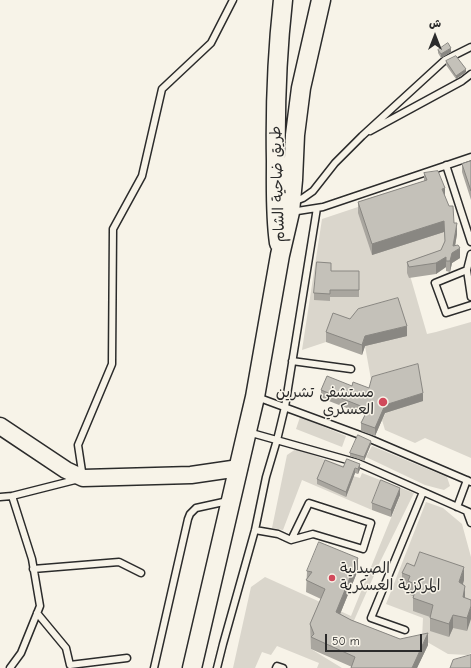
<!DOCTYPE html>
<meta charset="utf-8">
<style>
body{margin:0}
#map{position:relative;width:471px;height:668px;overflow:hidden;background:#f7f3e8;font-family:"Comic Neue","Playpen Sans Arabic",sans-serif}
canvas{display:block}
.north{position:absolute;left:415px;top:16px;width:40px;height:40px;-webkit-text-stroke:3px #f7f3e8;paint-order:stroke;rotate:0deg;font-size:11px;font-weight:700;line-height:16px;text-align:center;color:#2b2b2b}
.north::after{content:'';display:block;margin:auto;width:14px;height:18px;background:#2b2b2b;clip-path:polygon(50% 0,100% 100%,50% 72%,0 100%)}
.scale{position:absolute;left:325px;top:634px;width:97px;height:18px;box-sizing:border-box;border:2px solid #2b2b2b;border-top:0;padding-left:5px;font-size:12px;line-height:14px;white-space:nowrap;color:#2b2b2b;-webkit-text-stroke:3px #f7f3e8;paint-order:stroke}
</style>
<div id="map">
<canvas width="471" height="668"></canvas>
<div class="north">ش</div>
<div class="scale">50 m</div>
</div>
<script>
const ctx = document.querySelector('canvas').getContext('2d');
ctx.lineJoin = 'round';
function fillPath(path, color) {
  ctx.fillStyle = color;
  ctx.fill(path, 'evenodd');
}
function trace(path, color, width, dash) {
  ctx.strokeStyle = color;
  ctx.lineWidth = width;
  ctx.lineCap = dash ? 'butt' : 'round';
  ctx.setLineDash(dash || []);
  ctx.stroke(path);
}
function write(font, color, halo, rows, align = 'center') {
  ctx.font = font + ' "Comic Neue","Playpen Sans Arabic",sans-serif';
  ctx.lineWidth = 3;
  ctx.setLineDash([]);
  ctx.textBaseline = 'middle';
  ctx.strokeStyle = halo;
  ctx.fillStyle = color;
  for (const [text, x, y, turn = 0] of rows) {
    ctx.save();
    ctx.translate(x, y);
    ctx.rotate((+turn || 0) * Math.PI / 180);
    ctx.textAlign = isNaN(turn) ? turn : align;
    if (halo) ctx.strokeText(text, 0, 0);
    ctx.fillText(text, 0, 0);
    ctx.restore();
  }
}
fillPath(new Path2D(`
 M 424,185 C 432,201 449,234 445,252 C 444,255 442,258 441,261 L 409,272 L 427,334 L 436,332 L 471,322 L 471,458 L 425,438 L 415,443 L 385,430 L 382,420 L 386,412 L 423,401 L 372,385 L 365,346 L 326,342 L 302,350 L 322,219 Z
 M 300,417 L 346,436 L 342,447 L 296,429 Z
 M 372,446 L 447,477 L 450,486 L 444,490 L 425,485 L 366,457 Z
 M 296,449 L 355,470 L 353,476 L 360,478 L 362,473 L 414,493 L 380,562 L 352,625 L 314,646 L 311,649 L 342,668 L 317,668 L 319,663 L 277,646 L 271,655 L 262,652 L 255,668 L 233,668 L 251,587 L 265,577 L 351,616 L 400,496 L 381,487 L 372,510 L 302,480 L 283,530 L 272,528 L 287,455 Z
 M 426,502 L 443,508 L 462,524 L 471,557 L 471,653 L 468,655 L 448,654 L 422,639 L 423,618 L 386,604 Z`), '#dad6cc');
const service = new Path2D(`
 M 370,131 L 462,81 L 471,74
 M 446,165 L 471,242
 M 293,202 L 303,198 L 313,191 L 335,163 L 362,136 L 445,60 L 471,47
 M 291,212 L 323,207 L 471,157
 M 471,254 L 467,270 L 471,297
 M 467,270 L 435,283 L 446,313 L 471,305
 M 292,361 L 351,369
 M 257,397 L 368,438 L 471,482
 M 248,432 L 358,463 L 471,513
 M 0,497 L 12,496 L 83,478 L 78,445 L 112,364 L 113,229 L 142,176 L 162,89 L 211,43 L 233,0
 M 457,507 L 467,480
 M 467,512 L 471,523
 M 255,530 L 278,534 L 291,540 L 313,534 L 363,549 L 371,523 L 309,503 L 291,540
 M 33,569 L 119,562 L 141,573
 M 37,613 L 66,648 L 70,665 L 127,658
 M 405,630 L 371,618 L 423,492
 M 10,668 L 21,653 L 40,606 L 32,559 L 12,496
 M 154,668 L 188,519 L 190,514 L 196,508 L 228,501
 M 217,668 L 223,644 L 255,530 L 266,477 L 277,440 L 285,407 L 317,208
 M 276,668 L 277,666 L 283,668`);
const tertiary = new Path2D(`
 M 0,426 L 66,470 L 83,478 L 191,475 L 239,468`);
const secondary = new Path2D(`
 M 279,243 C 275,215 276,188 276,161 C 275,107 277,54 283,0
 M 192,668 L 247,431 L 255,397 L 280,255 L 290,212 L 293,180 L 295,135 L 301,88 L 321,0`);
trace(service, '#2b2b2b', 9);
trace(tertiary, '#2b2b2b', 19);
trace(secondary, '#2b2b2b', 21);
trace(service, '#f7f3e8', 6);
trace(tertiary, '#f7f3e8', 16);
trace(secondary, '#f7f3e8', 18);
fillPath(new Path2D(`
 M 438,50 L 451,52 L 441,58 L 438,53 Z
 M 446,61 L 466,72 L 456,79 L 446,65 Z
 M 471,161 L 471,200 L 462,172 L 462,164 Z
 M 424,173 L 445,196 L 457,234 L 455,246 L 460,258 L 452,263 L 450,272 L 446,271 L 446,267 L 436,274 L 409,278 L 407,273 L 407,262 L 441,250 L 445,242 L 444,232 L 372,255 L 358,213 L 358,202 L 424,181 Z
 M 331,271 L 359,271 L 359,297 L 330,297 L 330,301 L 314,300 L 314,293 Z
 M 350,319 L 407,336 L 365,346 L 362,355 L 326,342 L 326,332 Z
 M 352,386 L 369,388 L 423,401 L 385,413 L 375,436 L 361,431 L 361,423 L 365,415 L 321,398 L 321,390 Z
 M 371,444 L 364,461 L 350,456 L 350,453 Z
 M 343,467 L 360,469 L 358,474 L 355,473 L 346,497 L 317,484 L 317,479 Z
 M 400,495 L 391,517 L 372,510 L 372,503 Z
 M 414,566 L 464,580 L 463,584 L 465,598 L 471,600 L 467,631 L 453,628 L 449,637 L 430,631 L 430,617 L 413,611 L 413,596 L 408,594 L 408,588 L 402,586 L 402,573 Z
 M 358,570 L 340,614 L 351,620 L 400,639 L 428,645 L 417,668 L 351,668 L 352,667 L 311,649 L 310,624 L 321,599 L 306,592 L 307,571 Z`), '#a9a69f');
fillPath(new Path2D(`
 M 451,48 L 451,52 L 441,58 L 441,54 Z
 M 466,69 L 466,72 L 456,79 L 456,76 Z
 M 445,188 L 445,198 L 442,189 Z
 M 444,221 L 444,232 L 372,255 L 372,244 Z
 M 457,223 L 457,234 L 454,252 L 460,248 L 460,258 L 452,263 L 450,272 L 450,261 Z
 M 446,257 L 446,267 L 436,274 L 436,263 Z
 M 407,326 L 407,336 L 365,346 L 362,355 L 362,345 L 365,336 Z
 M 423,393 L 423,401 L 385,413 L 375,436 L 375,428 L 385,405 Z
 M 371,441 L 371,444 L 364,461 L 364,457 Z
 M 360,464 L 360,469 L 358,474 L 358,469 Z
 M 355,468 L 355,473 L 346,497 L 346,492 Z
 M 400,488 L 400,495 L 391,517 L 391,510 Z
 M 358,558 L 358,570 L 336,624 L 336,612 Z
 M 464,567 L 464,580 L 459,595 L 459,582 Z
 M 465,586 L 465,599 L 463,597 Z
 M 471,606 L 471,619 L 467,631 L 467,618 Z
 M 453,615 L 453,628 L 449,637 L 449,624 Z
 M 428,633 L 428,645 L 417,668 L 412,668 Z`), '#898782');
const building = new Path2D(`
 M 448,43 L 451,48 L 441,54 L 438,50 Z
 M 456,56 L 466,69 L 456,76 L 446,61 Z
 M 471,161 L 471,191 L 462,164 Z
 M 438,171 L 445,188 L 442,189 L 449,206 L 453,206 L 454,223 L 457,223 L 453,246 L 458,245 L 460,248 L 452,253 L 450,261 L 446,261 L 446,257 L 436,263 L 409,267 L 407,262 L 441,250 L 445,241 L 444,221 L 372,244 L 358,202 L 427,180 L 424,173 Z
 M 317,262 L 331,263 L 331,271 L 359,271 L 359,290 L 330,290 L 330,294 L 314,293 Z
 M 398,298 L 407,326 L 365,336 L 362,345 L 326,332 L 333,313 L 350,319 L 358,309 Z
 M 418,364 L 423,393 L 385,405 L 375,428 L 361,423 L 368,409 L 321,390 L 327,376 L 352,386 L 353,382 L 369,388 L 372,377 Z
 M 358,435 L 371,441 L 364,457 L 350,453 Z
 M 347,459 L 360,464 L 358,469 L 355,468 L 346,492 L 317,479 L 325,460 L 343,467 Z
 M 381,480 L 400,488 L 391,510 L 372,503 Z
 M 319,542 L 358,558 L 336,612 L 351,620 L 400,639 L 428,633 L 412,668 L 351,668 L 355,657 L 311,637 L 314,634 L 310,624 L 325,589 L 306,580 L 312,572 L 307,571 Z
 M 420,552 L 464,567 L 459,582 L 465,586 L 463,597 L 471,600 L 471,606 L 467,618 L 453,615 L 449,624 L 430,618 L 433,605 L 413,598 L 417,585 L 408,581 L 410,576 L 402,573 L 407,563 L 414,566 Z
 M 471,655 L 471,668 L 450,668 L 453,660 Z`);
fillPath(building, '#c4c1b9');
trace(building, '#898782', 1);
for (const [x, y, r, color] of [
 [383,402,5,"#d1495b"],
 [332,578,4,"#d1495b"]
]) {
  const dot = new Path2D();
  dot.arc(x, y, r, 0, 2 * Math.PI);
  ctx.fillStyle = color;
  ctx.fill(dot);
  trace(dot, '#f7f3e8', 1.5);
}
write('15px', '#2b2b2b', '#f7f3e8', [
 ["طريق ضاحية الشام",278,184,-92]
]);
write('15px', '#2b2b2b', '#f7f3e8', [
 ["مستشفى تشرين",374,393],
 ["العسكري",374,410],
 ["الصيدلية",340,569,"left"],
 ["المركزية العسكرية",340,586,"left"]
], 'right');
</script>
